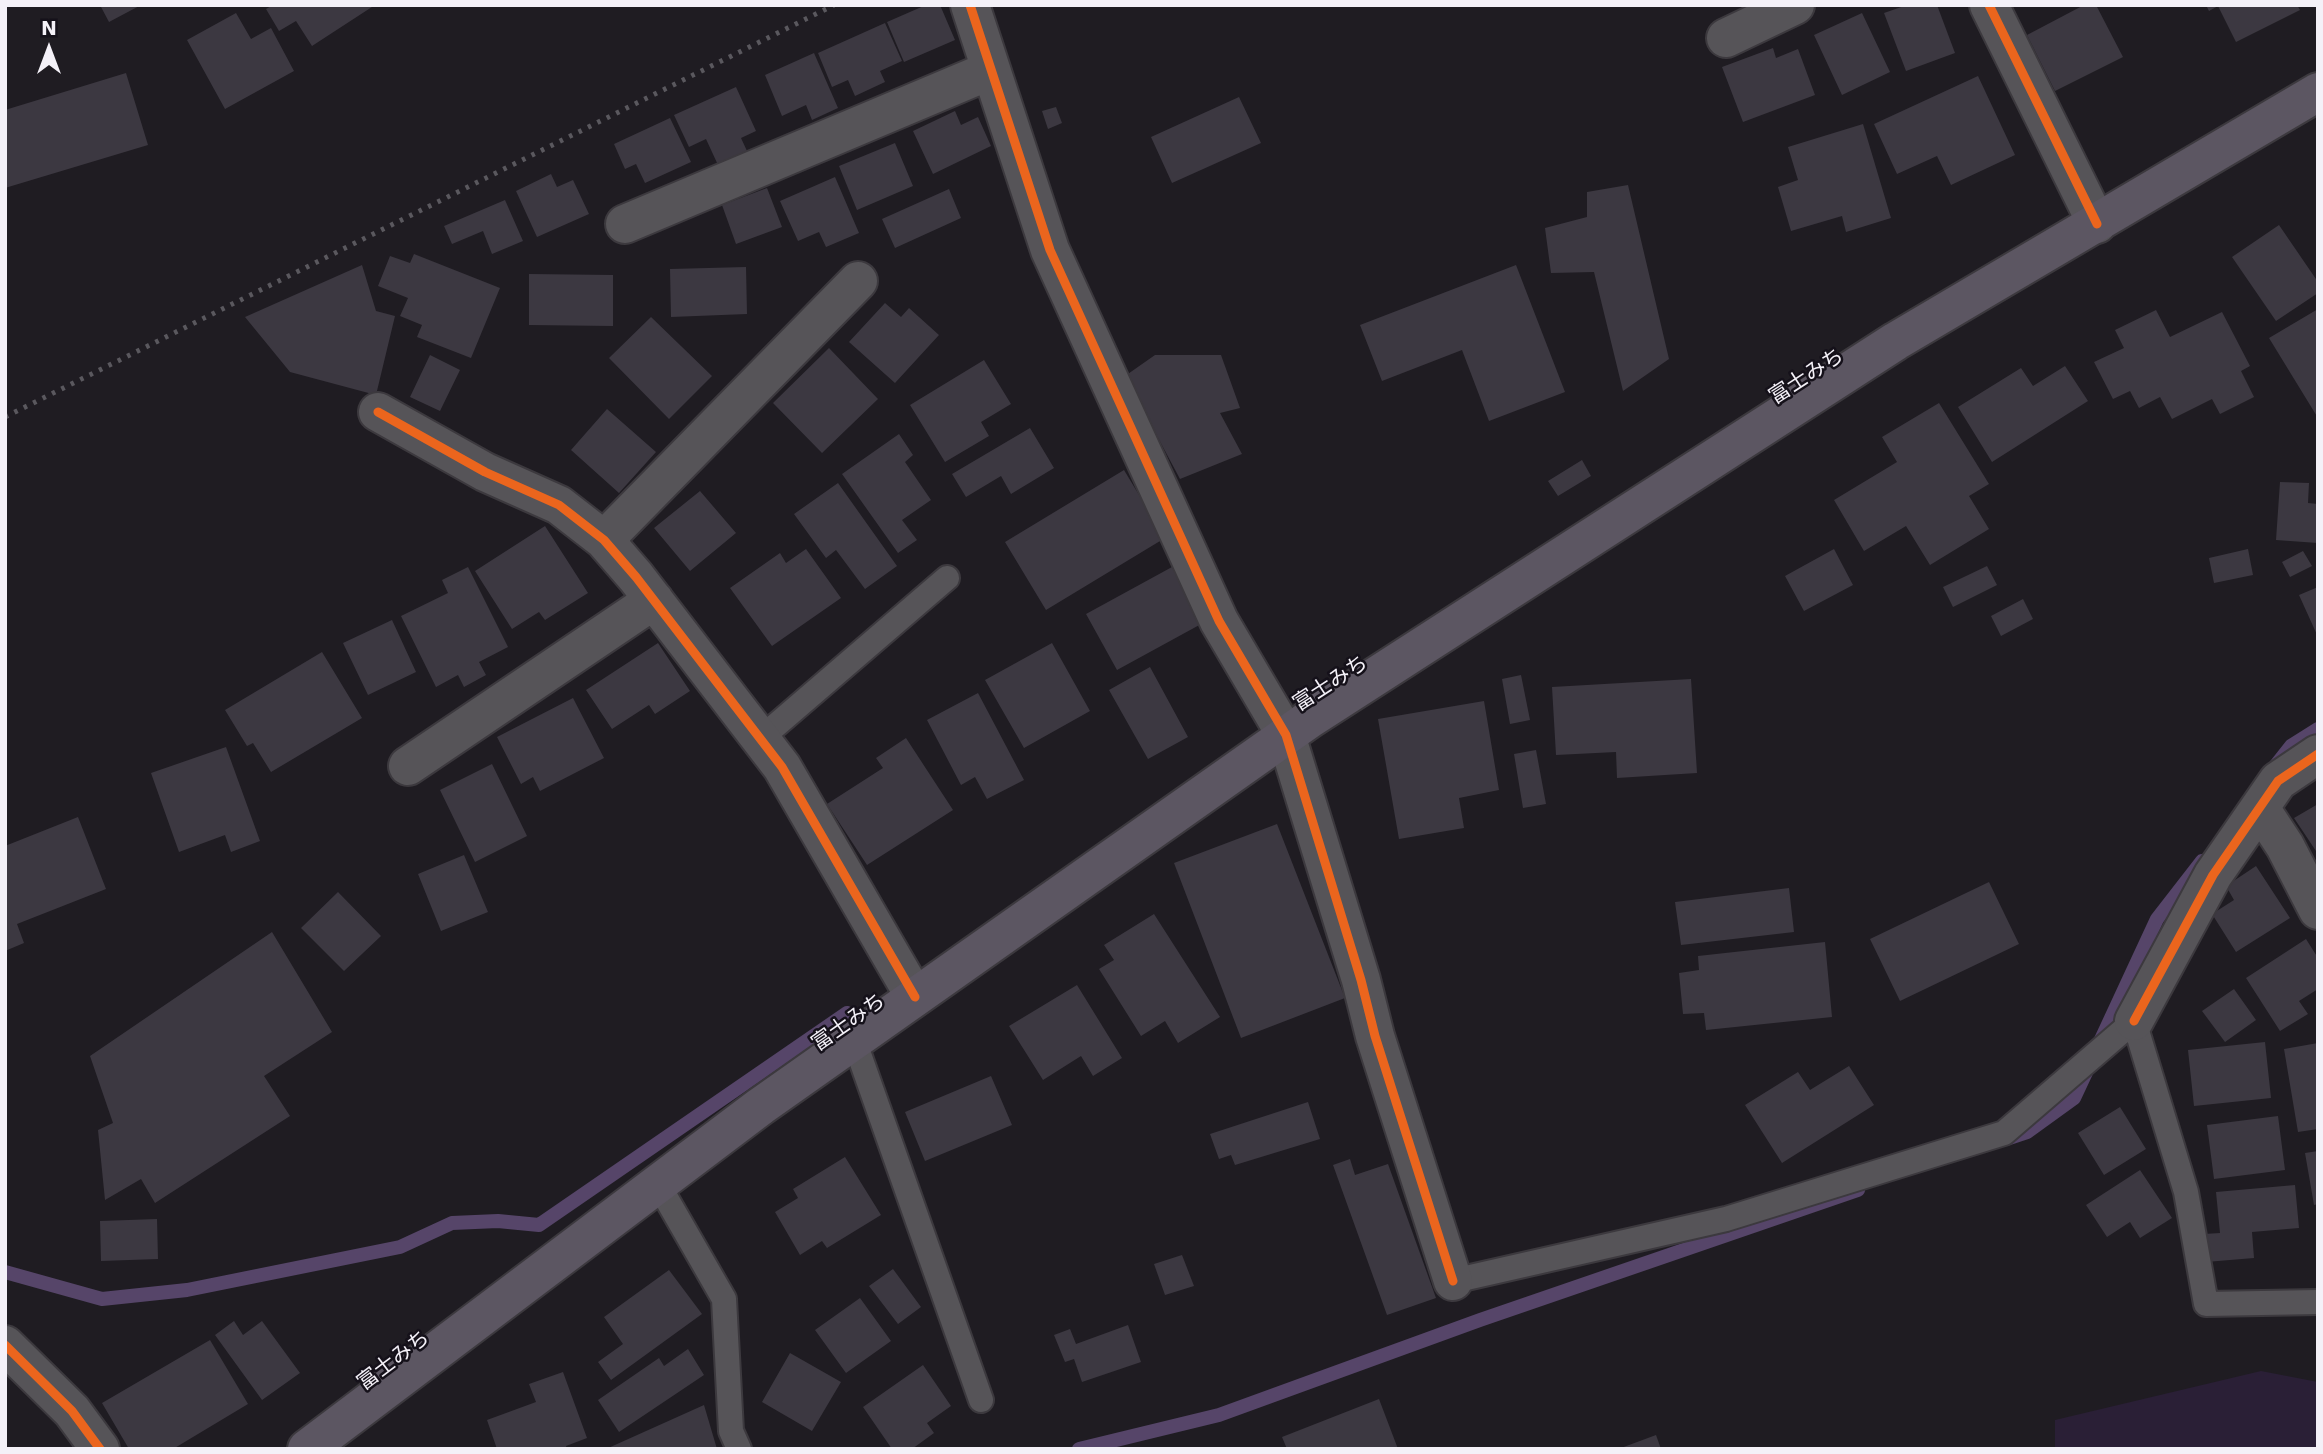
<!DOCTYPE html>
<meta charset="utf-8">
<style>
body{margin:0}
#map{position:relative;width:2323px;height:1454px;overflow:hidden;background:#1f1c22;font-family:"DejaVu Sans",sans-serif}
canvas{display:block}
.frame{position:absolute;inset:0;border:7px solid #f4f1f8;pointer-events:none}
.north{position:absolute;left:14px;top:14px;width:70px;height:70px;-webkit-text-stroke:5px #15111a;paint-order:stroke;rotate:0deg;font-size:19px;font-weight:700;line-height:28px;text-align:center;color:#f4f1f8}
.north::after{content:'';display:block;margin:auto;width:24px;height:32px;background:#f4f1f8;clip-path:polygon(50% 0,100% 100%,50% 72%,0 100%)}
</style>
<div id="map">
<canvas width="2323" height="1454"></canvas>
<div class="frame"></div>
<div class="north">N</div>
</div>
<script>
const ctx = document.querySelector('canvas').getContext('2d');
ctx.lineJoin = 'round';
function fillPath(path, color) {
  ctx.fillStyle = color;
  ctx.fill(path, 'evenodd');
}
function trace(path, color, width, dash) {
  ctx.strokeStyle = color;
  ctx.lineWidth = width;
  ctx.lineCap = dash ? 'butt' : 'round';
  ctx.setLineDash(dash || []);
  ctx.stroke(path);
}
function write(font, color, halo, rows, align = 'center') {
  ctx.font = font + ' "DejaVu Sans","Noto Sans JP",sans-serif';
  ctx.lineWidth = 5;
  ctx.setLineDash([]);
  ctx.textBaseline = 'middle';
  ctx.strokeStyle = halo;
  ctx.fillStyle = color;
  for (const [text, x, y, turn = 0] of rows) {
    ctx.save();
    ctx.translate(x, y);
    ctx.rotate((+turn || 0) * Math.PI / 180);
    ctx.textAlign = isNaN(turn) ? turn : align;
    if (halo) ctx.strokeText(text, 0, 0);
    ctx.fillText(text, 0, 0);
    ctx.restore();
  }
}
fillPath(new Path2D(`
 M 2261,1371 L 2318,1382 L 2318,1449 L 2055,1449 L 2055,1420 Z`), '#2a1f36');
trace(new Path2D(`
 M 2276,765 L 2291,746 L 2318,729
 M 2099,1044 L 2157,919 L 2202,861
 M 2006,1139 L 2027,1132 L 2074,1098 L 2089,1066
 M 5,1272 L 102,1299 L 187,1290 L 400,1247 L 452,1223 L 498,1221 L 539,1225 L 847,1013
 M 1079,1449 L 1219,1415 L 1480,1320 L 1858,1190`), '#564569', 14);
fillPath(new Path2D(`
 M 100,5 L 141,5 L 109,22 Z
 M 273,5 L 375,5 L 312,46 L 296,21 L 279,31 L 266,9 Z
 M 926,5 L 940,5 L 955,40 L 904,62 L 887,22 Z
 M 1907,5 L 1937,5 L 1955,53 L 1906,71 L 1884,13 Z
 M 2084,5 L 2096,5 L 2123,57 L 2055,91 L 2027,35 Z
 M 2206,5 L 2297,5 L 2300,10 L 2236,42 L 2218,6 L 2209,11 Z
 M 236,13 L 251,39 L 271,28 L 294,71 L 225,109 L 187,40 Z
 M 1862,13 L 1890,72 L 1842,95 L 1814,35 Z
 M 885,23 L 902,61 L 880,71 L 885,82 L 855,96 L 848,80 L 832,87 L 818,53 Z
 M 1773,48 L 1776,58 L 1798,49 L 1815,95 L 1743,122 L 1722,67 Z
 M 814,53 L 838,108 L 812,120 L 806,105 L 782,116 L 765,75 Z
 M 126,73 L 148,145 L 5,188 L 5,110 Z
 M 1978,76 L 2015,155 L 1951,185 L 1937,156 L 1897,174 L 1874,124 Z
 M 736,87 L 756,131 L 741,138 L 747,151 L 718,165 L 706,139 L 689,147 L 674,115 Z
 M 1239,97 L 1261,143 L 1172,183 L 1151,137 Z
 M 1056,107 L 1062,123 L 1048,129 L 1042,111 Z
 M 955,111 L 961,125 L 978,117 L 991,146 L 933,174 L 913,131 Z
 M 670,118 L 691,162 L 645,183 L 636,164 L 625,169 L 614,144 Z
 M 1863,124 L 1891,218 L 1846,232 L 1842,216 L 1791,231 L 1778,187 L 1798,180 L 1788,147 Z
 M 895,143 L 913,186 L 857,210 L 839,166 Z
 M 551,174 L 557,187 L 573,180 L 589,214 L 537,237 L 516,191 Z
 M 835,177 L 859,233 L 826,247 L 819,232 L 798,241 L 780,201 Z
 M 1628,185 L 1669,359 L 1623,391 L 1594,272 L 1551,273 L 1545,228 L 1587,217 L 1587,192 Z
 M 767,188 L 782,227 L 736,244 L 722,205 Z
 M 949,189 L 961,218 L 895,248 L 882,219 Z
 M 505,200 L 523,241 L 492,254 L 483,231 L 452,244 L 444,226 Z
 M 2279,225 L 2318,282 L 2318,293 L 2276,321 L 2232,257 Z
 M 414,254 L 500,288 L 471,358 L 417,337 L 422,325 L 400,316 L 408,298 L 378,286 L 390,256 L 410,263 Z
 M 362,265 L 376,311 L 395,316 L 376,395 L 290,372 L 245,317 Z
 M 1516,265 L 1565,392 L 1489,421 L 1462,350 L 1382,381 L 1360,325 Z
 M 746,267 L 747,314 L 671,317 L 670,269 Z
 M 529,274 L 613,275 L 613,326 L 529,325 Z
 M 885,303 L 901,317 L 909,308 L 939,335 L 895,383 L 849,342 Z
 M 2318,309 L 2318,418 L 2269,338 Z
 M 2156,310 L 2170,337 L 2222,312 L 2250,366 L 2241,371 L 2254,397 L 2220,414 L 2212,399 L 2172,419 L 2160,397 L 2139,408 L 2130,391 L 2113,399 L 2094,362 L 2124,348 L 2115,330 Z
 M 651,317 L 712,376 L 669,419 L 609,358 Z
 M 829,348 L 878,399 L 822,453 L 773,403 Z
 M 430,355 L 460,370 L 440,411 L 410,397 Z
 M 1155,355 L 1221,355 L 1240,408 L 1220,413 L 1242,454 L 1180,479 L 1125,376 Z
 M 984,360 L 1011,404 L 981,422 L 989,436 L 945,462 L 910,405 Z
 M 2065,366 L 2088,401 L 1992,462 L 1958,407 L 2021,368 L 2033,386 Z
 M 1939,403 L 1989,484 L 1969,496 L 1989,529 L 1930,565 L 1906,526 L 1864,551 L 1834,500 L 1897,462 L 1882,437 Z
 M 607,409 L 656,452 L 619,493 L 571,450 Z
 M 1030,428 L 1054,468 L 1011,494 L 1001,476 L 966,497 L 952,474 Z
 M 899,434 L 913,455 L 905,462 L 931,500 L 902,520 L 917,540 L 898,553 L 842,474 Z
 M 1582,460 L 1591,476 L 1558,496 L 1548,481 Z
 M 1124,470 L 1165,538 L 1046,610 L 1005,542 Z
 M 2280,482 L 2309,483 L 2308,503 L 2318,504 L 2318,543 L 2276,540 Z
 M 838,483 L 897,566 L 865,589 L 836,550 L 826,558 L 794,514 Z
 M 700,491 L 736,533 L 690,571 L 654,528 Z
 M 545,526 L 588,593 L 545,620 L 539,612 L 512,629 L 475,571 Z
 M 806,549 L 841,598 L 772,646 L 730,588 L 780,553 L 786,563 Z
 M 1834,549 L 1853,585 L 1804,611 L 1785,576 Z
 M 2248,549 L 2253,575 L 2214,583 L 2209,558 Z
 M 2303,551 L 2312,566 L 2290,577 L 2282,562 Z
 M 1987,566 L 1997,585 L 1953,607 L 1943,587 Z
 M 468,567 L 508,647 L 479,662 L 486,675 L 464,687 L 458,675 L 436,687 L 401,616 L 448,593 L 442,580 Z
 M 1172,567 L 1203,623 L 1117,670 L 1086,614 Z
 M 2318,587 L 2318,637 L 2299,595 Z
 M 2023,599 L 2033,619 L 2001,636 L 1991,616 Z
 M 392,620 L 416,672 L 368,695 L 343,643 Z
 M 658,643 L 690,691 L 655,714 L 649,705 L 612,729 L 586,690 Z
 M 1052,643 L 1090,711 L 1024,748 L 985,680 Z
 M 322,652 L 362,718 L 271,772 L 253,743 L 247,746 L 225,710 Z
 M 1150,667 L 1188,737 L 1148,759 L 1109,690 Z
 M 1521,675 L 1530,720 L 1510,724 L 1502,679 Z
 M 1691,679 L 1697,773 L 1617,778 L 1616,752 L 1556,755 L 1552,687 Z
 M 978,693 L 1024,780 L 987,799 L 975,777 L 961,785 L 927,720 Z
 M 573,698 L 604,758 L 540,791 L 533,777 L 521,784 L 497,737 Z
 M 1484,701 L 1499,790 L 1459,798 L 1464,828 L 1399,839 L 1378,719 Z
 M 906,738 L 953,810 L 867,865 L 827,804 L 883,768 L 876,758 Z
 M 226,747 L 260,841 L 231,852 L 225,835 L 179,852 L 151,773 Z
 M 1536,750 L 1546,804 L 1523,808 L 1514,754 Z
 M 492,764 L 527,836 L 475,862 L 440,790 Z
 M 2318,804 L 2318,854 L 2294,818 Z
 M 78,817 L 106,889 L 17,924 L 24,943 L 5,951 L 5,846 Z
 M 1277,824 L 1345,998 L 1241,1038 L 1174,863 Z
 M 464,855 L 488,912 L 441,931 L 418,874 Z
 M 2256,866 L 2290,918 L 2236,952 L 2212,914 L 2234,900 L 2226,886 Z
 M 1989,882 L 2019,944 L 1900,1001 L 1870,939 Z
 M 1789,888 L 1794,932 L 1681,945 L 1675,902 Z
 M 338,892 L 381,936 L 344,971 L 301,928 Z
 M 1154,914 L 1220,1017 L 1178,1043 L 1165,1021 L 1141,1036 L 1099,969 L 1114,960 L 1104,945 Z
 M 272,932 L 332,1032 L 264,1076 L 290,1116 L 155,1203 L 141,1179 L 105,1200 L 98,1130 L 113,1123 L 90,1056 Z
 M 2306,939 L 2318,958 L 2318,989 L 2299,1001 L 2308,1014 L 2280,1031 L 2246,978 Z
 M 1825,942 L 1832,1017 L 1706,1030 L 1704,1013 L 1683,1014 L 1679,973 L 1699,970 L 1698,956 Z
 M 1077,985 L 1122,1058 L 1093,1076 L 1081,1056 L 1043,1080 L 1009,1026 Z
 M 2234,989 L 2256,1020 L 2225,1042 L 2202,1011 Z
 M 2265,1042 L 2271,1098 L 2194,1106 L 2188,1050 Z
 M 2318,1043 L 2318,1129 L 2298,1132 L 2284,1049 Z
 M 1849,1066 L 1874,1105 L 1782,1163 L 1745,1105 L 1798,1072 L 1810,1090 Z
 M 991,1076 L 1012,1125 L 925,1161 L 905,1112 Z
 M 1308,1102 L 1320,1139 L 1235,1165 L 1231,1155 L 1219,1159 L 1210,1134 Z
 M 2120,1107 L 2146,1149 L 2104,1175 L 2078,1133 Z
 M 2278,1116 L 2285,1170 L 2214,1179 L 2207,1125 Z
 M 2318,1151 L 2318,1204 L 2314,1205 L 2305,1153 Z
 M 845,1157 L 881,1215 L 827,1248 L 822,1241 L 800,1255 L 775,1212 L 798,1198 L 793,1189 Z
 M 1350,1159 L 1355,1175 L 1388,1164 L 1436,1298 L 1387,1315 L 1333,1165 Z
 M 2140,1170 L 2172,1218 L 2140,1238 L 2130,1222 L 2107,1237 L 2086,1205 Z
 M 2295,1185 L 2299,1228 L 2252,1232 L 2254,1258 L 2206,1262 L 2204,1234 L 2220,1233 L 2216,1192 Z
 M 157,1219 L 158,1259 L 101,1261 L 100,1221 Z
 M 1182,1255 L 1194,1286 L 1165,1295 L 1154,1264 Z
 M 893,1269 L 921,1307 L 898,1324 L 869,1286 Z
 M 669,1270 L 702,1314 L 611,1380 L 598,1362 L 623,1344 L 604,1317 Z
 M 860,1298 L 891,1341 L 846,1373 L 815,1330 Z
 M 234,1321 L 243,1335 L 262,1321 L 300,1373 L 262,1400 L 215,1335 Z
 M 1128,1325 L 1141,1362 L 1082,1382 L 1074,1359 L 1065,1362 L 1054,1335 L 1070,1329 L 1076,1344 Z
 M 210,1340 L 248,1404 L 173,1449 L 129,1449 L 102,1403 Z
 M 688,1349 L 704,1375 L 619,1432 L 598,1400 L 659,1358 L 664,1366 Z
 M 790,1353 L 841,1382 L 812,1431 L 762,1402 Z
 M 923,1365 L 951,1406 L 927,1423 L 934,1433 L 912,1449 L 892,1449 L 863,1407 Z
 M 563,1372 L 587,1438 L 566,1446 L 567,1449 L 497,1449 L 487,1420 L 536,1402 L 529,1384 Z
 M 1379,1399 L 1398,1449 L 1287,1449 L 1282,1437 Z
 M 704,1405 L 717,1449 L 606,1449 Z
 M 1656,1435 L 1661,1449 L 1621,1449 L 1621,1448 Z`), '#3c3841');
const service = new Path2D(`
 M 760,739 L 947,578
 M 854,1040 L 981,1400
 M 658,1184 L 724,1299 L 731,1431 L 739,1449
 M 1453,1281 L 1726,1219 L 2004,1133 L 2134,1021 L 2186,1192 L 2206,1304 L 2318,1302`);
const minor = new Path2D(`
 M 970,5 L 1050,250 L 1219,621 L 1286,735 L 1361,980 L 1375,1036 L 1453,1281
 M 1989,5 L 2097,224
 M 1726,38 L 1795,5
 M 625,224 L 991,70
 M 378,412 L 485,472 L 559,505 L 604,540 L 636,577 L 782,767 L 915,997
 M 604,540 L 858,281
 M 408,766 L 654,600
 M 2260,808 L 2285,846 L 2318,910
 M 2134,1021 L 2213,875 L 2278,781 L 2318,754
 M 5,1345 L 72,1411 L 100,1449`);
const trunk = new Path2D(`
 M 307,1449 L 761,1106 L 1311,718 L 1896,341 L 2318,92`);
trace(service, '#3c393e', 28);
trace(minor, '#3c393e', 42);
trace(trunk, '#3c393e', 42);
trace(service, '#565458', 24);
trace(minor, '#565458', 38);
trace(trunk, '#5c5662', 38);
trace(new Path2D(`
 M 5,417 L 834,5`), '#5a585e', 5, [3.5, 7]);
trace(new Path2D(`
 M 970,5 L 1050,250 L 1219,621 L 1286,735 L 1361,980 L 1375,1036 L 1453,1281
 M 1989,5 L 2097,224
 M 378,412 L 485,472 L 559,505 L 604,540 L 636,577 L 782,767 L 915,997
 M 2134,1021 L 2213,875 L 2278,781 L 2318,754
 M 5,1345 L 72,1411 L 100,1449`), '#eb651d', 9);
write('21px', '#f4f1f8', '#15111a', [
 ["富士みち",1807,377,-33],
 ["富士みち",1331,684,-33],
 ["富士みち",849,1023,-35],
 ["富士みち",394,1361,-37]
]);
</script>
